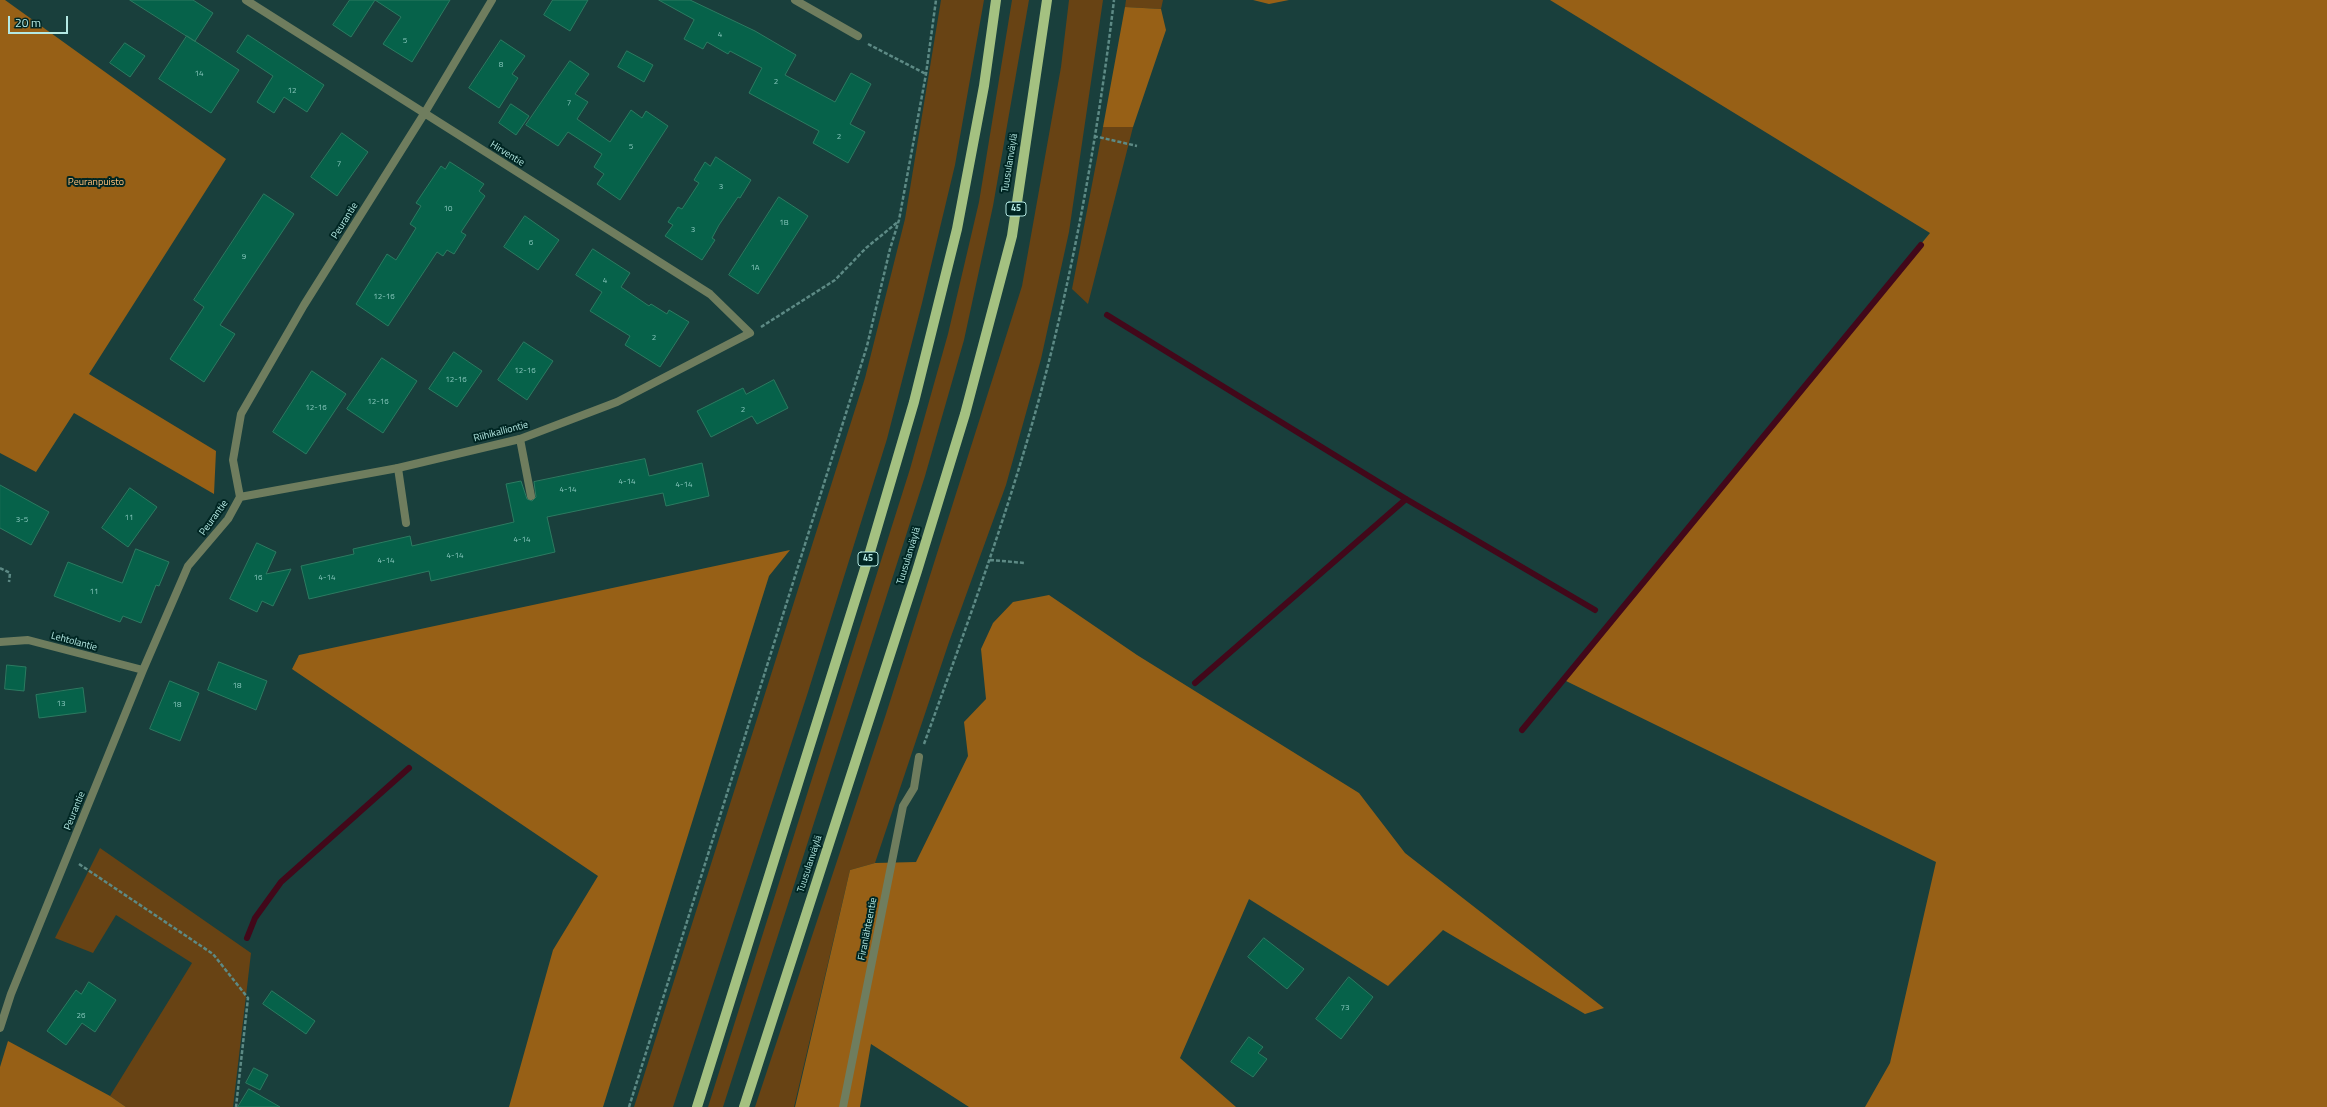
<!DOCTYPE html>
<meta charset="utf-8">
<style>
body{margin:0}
#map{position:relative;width:2327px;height:1107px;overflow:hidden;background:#193f3c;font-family:"Titillium Web",sans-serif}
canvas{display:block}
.scale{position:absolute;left:8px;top:16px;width:60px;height:18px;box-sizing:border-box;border:2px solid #b4e9e3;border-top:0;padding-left:5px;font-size:12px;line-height:14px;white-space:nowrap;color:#b4e9e3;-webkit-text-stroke:3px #002623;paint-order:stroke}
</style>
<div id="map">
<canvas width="2327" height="1107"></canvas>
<div class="scale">20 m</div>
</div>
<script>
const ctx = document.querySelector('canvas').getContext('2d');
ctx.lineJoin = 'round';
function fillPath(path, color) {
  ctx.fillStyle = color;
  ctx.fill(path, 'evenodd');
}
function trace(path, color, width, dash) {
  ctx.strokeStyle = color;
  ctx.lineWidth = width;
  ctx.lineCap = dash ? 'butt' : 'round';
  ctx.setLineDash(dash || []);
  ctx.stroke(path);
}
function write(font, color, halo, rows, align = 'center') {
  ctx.font = font + ' "Titillium Web",sans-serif';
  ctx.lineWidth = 4;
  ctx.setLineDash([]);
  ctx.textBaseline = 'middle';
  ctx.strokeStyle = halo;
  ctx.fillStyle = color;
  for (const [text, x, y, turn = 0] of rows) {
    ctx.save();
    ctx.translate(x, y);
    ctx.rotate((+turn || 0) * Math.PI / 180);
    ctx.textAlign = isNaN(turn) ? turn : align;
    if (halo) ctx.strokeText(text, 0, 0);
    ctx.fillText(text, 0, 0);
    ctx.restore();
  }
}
fillPath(new Path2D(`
 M 941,0 L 984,0 L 955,165 L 922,303 L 887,439 L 808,692 L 673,1107 L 634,1107 L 865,378 L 905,219 Z
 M 1012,0 L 1029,0 L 993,206 L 964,340 L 925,476 L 723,1107 L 708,1107 L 910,469 L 948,334 L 979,202 Z
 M 1069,0 L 1103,0 L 1069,232 L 1041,359 L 1006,485 L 949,642 L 875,863 L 850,870 L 794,1107 L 755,1107 L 886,714 L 1022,286 L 1061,67 Z
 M 1126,0 L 1163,0 L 1161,9 L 1125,7 Z
 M 1103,127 L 1133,127 L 1088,304 L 1072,289 Z
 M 100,848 L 251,953 L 233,1107 L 126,1107 L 110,1096 L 192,963 L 116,915 L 93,953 L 55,938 Z`), '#684314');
fillPath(new Path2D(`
 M 0,0 L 5,0 L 226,159 L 89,374 L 216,451 L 214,494 L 74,413 L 36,472 L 0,453 Z
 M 1253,0 L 1289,0 L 1269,4 Z
 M 1550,0 L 2327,0 L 2327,1107 L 1865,1107 L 1890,1063 L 1936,862 L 1564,680 L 1930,233 Z
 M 1125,7 L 1161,9 L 1166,30 L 1133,127 L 1103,127 Z
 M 790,550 L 769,576 L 603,1107 L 509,1107 L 553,950 L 598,876 L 292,669 L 299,655 Z
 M 1049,595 L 1137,655 L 1359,793 L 1405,853 L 1604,1008 L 1585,1014 L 1443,930 L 1388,986 L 1249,899 L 1180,1058 L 1236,1107 L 969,1107 L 871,1044 L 860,1107 L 795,1107 L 850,870 L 875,863 L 916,862 L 968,756 L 964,722 L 986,699 L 981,649 L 993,623 L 1013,602 Z
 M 8,1041 L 110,1096 L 126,1107 L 0,1107 L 0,1067 Z`), '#976016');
trace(new Path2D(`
 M 1107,315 L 1406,499 L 1595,610
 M 1195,683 L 1406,499
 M 1522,730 L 1921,245
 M 247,938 L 255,918 L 281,882 L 409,768`), '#42081a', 6);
const building = new Path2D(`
 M 130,0 L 193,0 L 213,13 L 195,41 Z
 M 350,0 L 450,0 L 412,62 L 383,44 L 401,17 L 375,0 L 351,37 L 333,25 Z
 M 553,0 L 588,0 L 570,31 L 544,15 Z
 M 659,0 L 690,0 L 755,31 L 796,55 L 785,75 L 835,102 L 851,73 L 871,84 L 850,124 L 865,132 L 848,163 L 813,143 L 819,131 L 749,93 L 762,68 L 730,51 L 728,54 L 707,42 L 703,49 L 684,39 L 694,20 Z
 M 248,35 L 324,85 L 307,112 L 284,97 L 274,113 L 257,102 L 273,76 L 237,52 Z
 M 187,36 L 239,70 L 211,113 L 159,79 Z
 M 501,40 L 525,56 L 512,74 L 518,78 L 499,108 L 469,88 Z
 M 125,43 L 145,56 L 130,77 L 110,63 Z
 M 627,51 L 653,65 L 644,82 L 618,67 Z
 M 570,61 L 589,74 L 575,94 L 588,102 L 577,119 L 610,142 L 631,110 L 642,118 L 646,111 L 668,126 L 620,200 L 597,184 L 604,174 L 594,167 L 602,154 L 568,132 L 558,146 L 526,125 Z
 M 511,104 L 529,116 L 516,135 L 499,123 Z
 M 342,133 L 368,152 L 337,196 L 311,177 Z
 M 716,157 L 751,180 L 740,198 L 738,197 L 719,225 L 712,238 L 715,240 L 702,260 L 665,236 L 673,225 L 668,222 L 678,207 L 682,209 L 699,183 L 694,180 L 705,162 L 710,166 Z
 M 450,162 L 484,184 L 479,191 L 485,196 L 461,232 L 466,235 L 454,254 L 447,250 L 443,256 L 437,252 L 388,326 L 356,304 L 387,254 L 396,260 L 416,228 L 410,224 L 421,206 L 416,203 L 441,166 L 445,169 Z
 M 264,194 L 294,214 L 220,325 L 235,334 L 204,382 L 170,359 L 204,307 L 194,300 Z
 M 779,197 L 808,216 L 758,294 L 729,275 Z
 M 525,216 L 559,240 L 538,270 L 504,247 Z
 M 593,249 L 630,273 L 621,287 L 649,306 L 651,304 L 667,314 L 669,310 L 689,322 L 660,367 L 625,345 L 630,336 L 590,311 L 602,292 L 576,275 Z
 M 524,342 L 553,361 L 527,400 L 498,380 Z
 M 454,352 L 482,371 L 457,407 L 429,389 Z
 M 382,358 L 417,381 L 383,433 L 347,409 Z
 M 312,371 L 346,394 L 306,454 L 273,432 Z
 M 774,380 L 788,408 L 757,424 L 752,416 L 711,437 L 697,411 L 743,388 L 746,394 Z
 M 645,459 L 649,476 L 702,463 L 709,496 L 666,506 L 663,493 L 547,517 L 555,552 L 431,581 L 429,571 L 309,599 L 301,566 L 354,554 L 353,549 L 410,536 L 412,546 L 514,522 L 506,484 L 521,481 L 527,499 L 532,501 L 536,497 L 534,482 Z
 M 0,485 L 49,512 L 31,545 L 0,528 Z
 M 130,488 L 157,507 L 128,547 L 102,528 Z
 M 257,543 L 276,552 L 266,574 L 291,569 L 273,606 L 262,601 L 257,612 L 230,599 Z
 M 136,549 L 169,562 L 159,586 L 156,585 L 141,623 L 123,616 L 120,622 L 54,596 L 68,562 L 122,583 Z
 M 219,662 L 267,681 L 256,710 L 208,690 Z
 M 7,665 L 26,667 L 24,691 L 5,689 Z
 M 170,681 L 199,693 L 180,741 L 150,729 Z
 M 83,688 L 86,712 L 39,718 L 36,695 Z
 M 1264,938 L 1304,969 L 1287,989 L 1248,957 Z
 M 1349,977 L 1373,997 L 1341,1039 L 1316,1019 Z
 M 89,982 L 116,1000 L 95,1032 L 82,1023 L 66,1045 L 47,1031 L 76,990 L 81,994 Z
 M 272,991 L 315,1021 L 306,1034 L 263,1004 Z
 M 1249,1037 L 1263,1047 L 1258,1053 L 1267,1059 L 1253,1077 L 1231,1062 Z
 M 254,1068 L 268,1075 L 260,1090 L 246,1083 Z
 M 249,1089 L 280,1107 L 238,1107 Z`);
fillPath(building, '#06624a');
trace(building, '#2c7b61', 1);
trace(new Path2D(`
 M 868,44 L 926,74
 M 1094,136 L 1137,146
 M 761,327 L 835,280 L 866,248 L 899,221
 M 990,560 L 1025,563
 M 0,568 L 10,573 L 9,582
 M 924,744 C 974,606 1025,467 1058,324 C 1083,217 1101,109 1114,0
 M 79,864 L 213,954 L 248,998 L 236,1107
 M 629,1107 L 867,346 L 890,249 L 899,220 L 926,74 L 936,0`), '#5d8a85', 2.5, [4, 2]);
trace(new Path2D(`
 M 520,439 L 531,496
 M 398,468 L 406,523`), '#6f7d5e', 8);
trace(new Path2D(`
 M 795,0 L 858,36
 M 240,497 L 398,468 L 520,439 L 617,402 L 750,333 L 710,294 L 246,0
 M 0,642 L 28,640 L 143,670
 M 0,1028 L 11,994 L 143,670 L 188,566 L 228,519 L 240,497 L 233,460 L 241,414 L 304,305 L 424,114 L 492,0
 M 843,1107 L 903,806 L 914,788 L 919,757`), '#6f7d5e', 8);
trace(new Path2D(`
 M 697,1107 L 867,562 L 914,402 L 957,229 L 984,86 L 996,0
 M 744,1107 L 917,571 L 965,414 L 1012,236 L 1047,0`), '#a4c181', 10);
write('8px', '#88c7bd', null, [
 ["4",720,35],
 ["5",405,41],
 ["8",501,65],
 ["14",199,74],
 ["2",776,82],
 ["12",292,91],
 ["7",569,103],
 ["2",839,137],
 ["5",631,147],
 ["7",339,164],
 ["3",721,187],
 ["10",448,209],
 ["1B",784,223],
 ["3",693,230],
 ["6",531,243],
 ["9",244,257],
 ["1A",755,268],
 ["4",605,281],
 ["12-16",384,297],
 ["2",654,338],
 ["12-16",525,371],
 ["12-16",456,380],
 ["12-16",378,402],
 ["12-16",316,408],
 ["2",743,410],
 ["4-14",627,482],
 ["4-14",684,485],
 ["4-14",568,490],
 ["11",129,518],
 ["3-5",22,520],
 ["4-14",522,540],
 ["4-14",455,556],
 ["4-14",386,561],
 ["16",258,578],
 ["4-14",327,578],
 ["11",94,592],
 ["18",237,686],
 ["13",61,704],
 ["18",177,705],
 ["73",1345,1008],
 ["26",81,1016]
]);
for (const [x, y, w] of [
 [1016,209,20],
 [868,559,20]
]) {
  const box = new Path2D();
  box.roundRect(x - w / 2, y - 7, w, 14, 3);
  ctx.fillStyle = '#002623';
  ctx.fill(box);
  trace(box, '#b4e9e3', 1);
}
write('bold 9px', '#b4e9e3', null, [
 ["45",1016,209],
 ["45",868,559]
]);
write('10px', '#b4e9e3', '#002623', [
 ["Hirventie",507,154,32],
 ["Tuusulanväylä",1010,163,-81],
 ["Peurantie",345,221,-58],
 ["Riihikalliontie",501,432,-15],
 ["Peurantie",214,518,-54],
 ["Tuusulanväylä",909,556,-73],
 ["Lehtolantie",74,642,15],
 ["Peurantie",75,811,-68],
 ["Tuusulanväylä",810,864,-72],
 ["Firanlähteentie",868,929,-79]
]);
write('10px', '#ffc07c', '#002623', [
 ["Peuranpuisto",96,183]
]);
</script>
